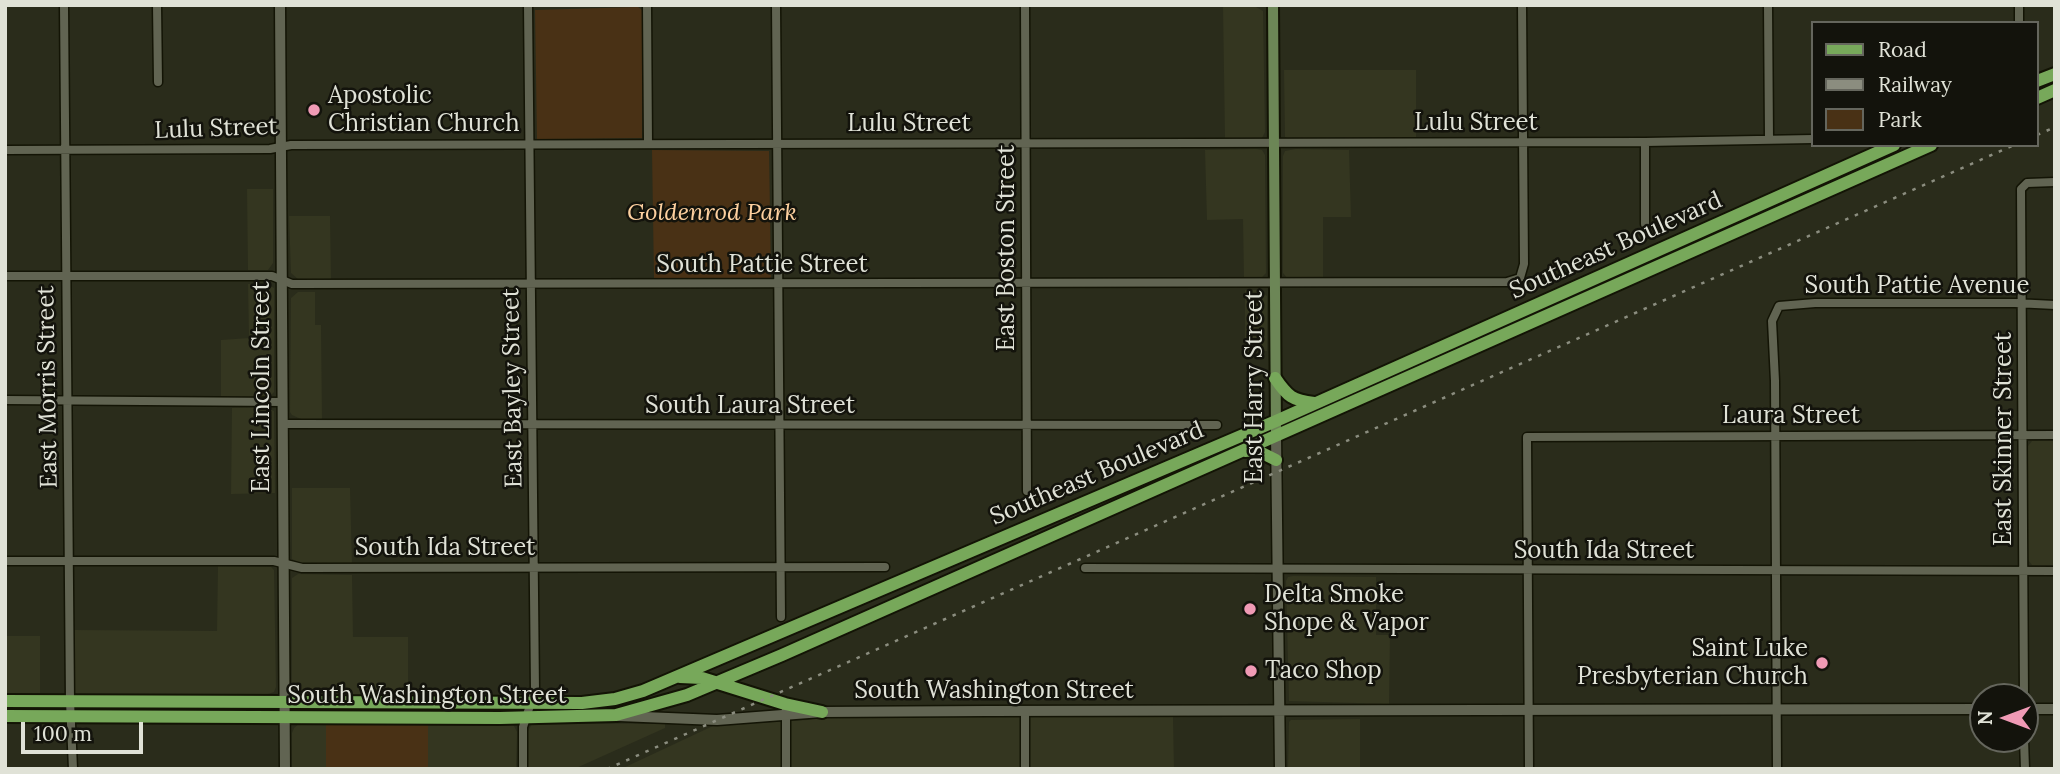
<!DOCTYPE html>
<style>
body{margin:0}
#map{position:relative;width:2060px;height:774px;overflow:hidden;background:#2a2c1b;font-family:Lora,serif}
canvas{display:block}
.frame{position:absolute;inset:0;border:7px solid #e0e2d7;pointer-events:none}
.legend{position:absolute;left:1811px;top:21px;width:228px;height:126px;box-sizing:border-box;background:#13130c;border:2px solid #65665d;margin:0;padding:9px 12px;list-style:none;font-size:21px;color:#e0e2d7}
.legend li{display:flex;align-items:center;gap:14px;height:35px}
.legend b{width:35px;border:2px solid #65665d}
.north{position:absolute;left:1969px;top:683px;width:70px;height:70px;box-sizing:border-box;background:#13130c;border:2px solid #65665d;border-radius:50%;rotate:270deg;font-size:19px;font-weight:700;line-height:28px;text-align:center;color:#e0e2d7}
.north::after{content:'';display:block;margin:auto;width:24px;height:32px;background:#f09ab5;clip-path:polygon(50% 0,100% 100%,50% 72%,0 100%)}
.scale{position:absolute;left:21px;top:722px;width:122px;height:32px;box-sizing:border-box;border:4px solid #e0e2d7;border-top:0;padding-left:9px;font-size:21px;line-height:24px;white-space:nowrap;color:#e0e2d7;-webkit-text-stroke:5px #13130c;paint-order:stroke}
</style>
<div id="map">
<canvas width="2060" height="774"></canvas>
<div class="frame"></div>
<ul class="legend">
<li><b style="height:9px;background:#77a85a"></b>Road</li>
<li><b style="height:9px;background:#8b8d7f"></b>Railway</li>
<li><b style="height:19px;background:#493115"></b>Park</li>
</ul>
<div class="north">N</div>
<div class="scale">100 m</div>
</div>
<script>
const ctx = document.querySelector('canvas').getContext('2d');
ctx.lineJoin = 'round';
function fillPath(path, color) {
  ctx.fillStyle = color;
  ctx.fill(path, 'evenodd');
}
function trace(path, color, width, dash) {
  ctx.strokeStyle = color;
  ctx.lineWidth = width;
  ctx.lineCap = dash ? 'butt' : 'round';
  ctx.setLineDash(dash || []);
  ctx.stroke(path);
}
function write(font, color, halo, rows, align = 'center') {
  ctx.font = font + ' Lora,serif';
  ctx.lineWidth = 5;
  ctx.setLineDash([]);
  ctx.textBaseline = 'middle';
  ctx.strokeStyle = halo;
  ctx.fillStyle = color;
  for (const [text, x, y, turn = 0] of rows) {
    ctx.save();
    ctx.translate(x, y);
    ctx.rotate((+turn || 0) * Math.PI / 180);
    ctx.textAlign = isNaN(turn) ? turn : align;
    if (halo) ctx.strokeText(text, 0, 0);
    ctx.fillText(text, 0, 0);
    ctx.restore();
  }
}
fillPath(new Path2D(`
 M 1223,6 L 1256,7 L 1263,11 L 1265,132 L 1262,138 L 1225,139 Z
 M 1284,70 L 1416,70 L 1416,138 L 1289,139 L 1285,137 Z
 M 1256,149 L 1262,150 L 1265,155 L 1266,273 L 1260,279 L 1244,280 L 1243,219 L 1207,220 L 1205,150 Z
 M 1296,149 L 1349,150 L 1351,217 L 1323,217 L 1323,278 L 1288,279 L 1283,273 L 1283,156 L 1285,151 Z
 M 247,189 L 273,189 L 273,263 L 268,270 L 248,270 Z
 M 289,216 L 330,216 L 331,280 L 299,280 L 291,273 Z
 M 248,284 L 267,284 L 274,288 L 274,392 L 269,397 L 221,397 L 221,340 L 249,338 Z
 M 1245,290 L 1260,290 L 1267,296 L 1267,351 L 1245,351 Z
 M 298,292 L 315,292 L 315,325 L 321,325 L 322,420 L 303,420 L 292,415 L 290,412 L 291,298 Z
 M 265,407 L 274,411 L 275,493 L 231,494 L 232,408 Z
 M 2032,441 L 2055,441 L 2055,565 L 2032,565 L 2028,560 L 2028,446 Z
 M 292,488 L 350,488 L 352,564 L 302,564 L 292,559 Z
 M 218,566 L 271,567 L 274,570 L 276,687 L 274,692 L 263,696 L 82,697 L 75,693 L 72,686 L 73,630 L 217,631 Z
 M 298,574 L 352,575 L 353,637 L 408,637 L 408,697 L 302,697 L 292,691 L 292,578 Z
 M 1293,576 L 1376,577 L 1376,635 L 1390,635 L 1389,704 L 1289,701 L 1286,581 L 1288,577 Z
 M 5,636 L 40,636 L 40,697 L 5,697 Z
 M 822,717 L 1173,717 L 1174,769 L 621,769 L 715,725 L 807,720 Z
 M 1360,719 L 1360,769 L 1288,769 L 1289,722 L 1291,720 Z
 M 300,723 L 326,723 L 326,769 L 292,769 L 292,733 L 294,728 Z
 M 428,723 L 513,724 L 517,732 L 516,769 L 428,769 Z
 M 536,723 L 665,724 L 665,728 L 574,769 L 528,769 L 528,731 L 532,724 Z`), '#343620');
fillPath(new Path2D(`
 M 638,7 L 642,10 L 643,14 L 642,138 L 537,139 L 535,10 Z
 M 652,150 L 769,151 L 771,277 L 768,279 L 654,279 Z
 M 326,723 L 428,723 L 428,769 L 326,769 Z`), '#493115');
const minor = new Path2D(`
 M 64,5 L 70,701 L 73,769
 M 157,5 L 158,82
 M 647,5 L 648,144
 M 776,5 L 781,617
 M 1025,5 L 1027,491
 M 1768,5 L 1769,139
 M 2019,5 L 2019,23
 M 5,150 L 270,149 L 291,145 L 1645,142 L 1813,139
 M 1645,224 L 1645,142
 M 5,276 L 272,276 L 292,284 L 1507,282 L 1520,278 L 1524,264 L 1522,5
 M 5,400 L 283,402
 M 283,424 L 1217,425
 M 5,561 L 274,561 L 302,568 L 885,567
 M 1085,568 L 2055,571
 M 2024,697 L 2021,189 L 2027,183 L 2055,182
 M 786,709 L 786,769
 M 1025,711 L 1025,769
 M 2024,739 L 2025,769
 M 523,769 L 523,727 L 535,690 L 528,5
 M 1529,769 L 1527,437 L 2055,435
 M 1777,769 L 1775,381 L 1772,321 L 1779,306 L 1815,303 L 2015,303 L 2055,305`);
const tertiary = new Path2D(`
 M 280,5 L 285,769
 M 1276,435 L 1280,769
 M 2025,709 L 2055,709
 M 619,716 L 717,720 L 822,712 L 986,711 L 1983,709`);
const secondary = new Path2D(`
 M 1273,5 L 1276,435`);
const primary = new Path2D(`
 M 2037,81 L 2055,74
 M 2037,98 L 2055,90
 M 1275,378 C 1288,397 1292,400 1314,403
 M 1245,451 L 1256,450 L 1276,460
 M 680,677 L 702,678 L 785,704 L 822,712
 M 5,701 L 582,703 L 615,699 L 643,691 L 1276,421 L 1894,145
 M 5,716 L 500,718 L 616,715 L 687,695 L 782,655 L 1931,145`);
trace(minor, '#131405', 11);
trace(tertiary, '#131405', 13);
trace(secondary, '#131405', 14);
trace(primary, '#131405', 16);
trace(minor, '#616452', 8);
trace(tertiary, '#616452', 10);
trace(secondary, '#6c8656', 10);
trace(primary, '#77a85a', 12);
trace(new Path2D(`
 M 2037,135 L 2055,127
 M 607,769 L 2014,145`), '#8b8d7f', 2.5, [3.5, 7]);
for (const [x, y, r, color] of [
 [314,110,7,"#f09ab5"],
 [1250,609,7,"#f09ab5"],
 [1822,663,7,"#f09ab5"],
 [1251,671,7,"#f09ab5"]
]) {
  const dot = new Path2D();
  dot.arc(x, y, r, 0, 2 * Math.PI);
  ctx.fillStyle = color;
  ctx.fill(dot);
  trace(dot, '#13130c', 2.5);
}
write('24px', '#e0e2d7', '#13130c', [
 ["Apostolic",328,96],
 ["Christian Church",328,124],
 ["Delta Smoke",1264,595],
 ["Shope & Vapor",1264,623],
 ["Saint Luke",1808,649,"right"],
 ["Presbyterian Church",1808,677,"right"],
 ["Taco Shop",1265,671]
], 'left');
write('24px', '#e0e2d7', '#13130c', [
 ["Lulu Street",1476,123],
 ["Lulu Street",909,124],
 ["Lulu Street",216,129,-2],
 ["Southeast Boulevard",1616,246,-24],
 ["East Boston Street",1007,248,-90],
 ["South Pattie Street",762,265],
 ["South Pattie Avenue",1917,286],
 ["East Morris Street",48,387,-91],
 ["East Lincoln Street",262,387,-90],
 ["East Harry Street",1255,387,-90],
 ["East Bayley Street",513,388,-91],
 ["South Laura Street",750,406],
 ["Laura Street",1791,416],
 ["East Skinner Street",2004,439,-90],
 ["Southeast Boulevard",1097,474,-23],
 ["South Ida Street",445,548],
 ["South Ida Street",1604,551],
 ["South Washington Street",994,691],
 ["South Washington Street",427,696]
]);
write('italic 24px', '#fdd09f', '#13130c', [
 ["Goldenrod Park",712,213]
]);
</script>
